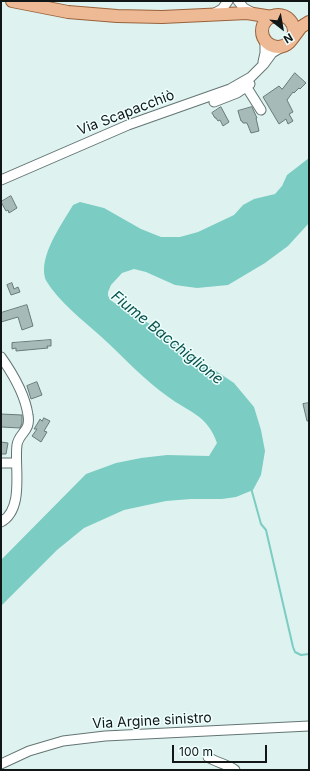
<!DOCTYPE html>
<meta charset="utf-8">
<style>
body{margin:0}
#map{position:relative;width:310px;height:771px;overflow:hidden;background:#def3f0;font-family:Inter,sans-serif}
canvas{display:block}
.frame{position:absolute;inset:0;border:2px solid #101716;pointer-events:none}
.north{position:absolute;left:262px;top:8px;width:40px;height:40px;-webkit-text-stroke:3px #effffd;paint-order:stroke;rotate:149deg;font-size:11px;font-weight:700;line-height:16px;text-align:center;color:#101716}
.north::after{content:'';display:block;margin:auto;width:14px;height:18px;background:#101716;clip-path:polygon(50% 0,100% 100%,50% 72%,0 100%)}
.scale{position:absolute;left:172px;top:745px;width:95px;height:18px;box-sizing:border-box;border:2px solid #101716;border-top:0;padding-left:5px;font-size:12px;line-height:14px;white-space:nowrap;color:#101716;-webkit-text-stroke:3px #effffd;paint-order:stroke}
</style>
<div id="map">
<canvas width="310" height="771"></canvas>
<div class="frame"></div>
<div class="north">N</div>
<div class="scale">100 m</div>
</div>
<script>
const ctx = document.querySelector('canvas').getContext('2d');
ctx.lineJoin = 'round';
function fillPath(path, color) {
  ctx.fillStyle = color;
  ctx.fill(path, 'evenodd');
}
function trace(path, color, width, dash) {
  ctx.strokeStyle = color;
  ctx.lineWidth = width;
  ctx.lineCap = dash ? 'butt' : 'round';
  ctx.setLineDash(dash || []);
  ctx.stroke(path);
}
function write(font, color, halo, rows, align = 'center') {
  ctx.font = font + ' Inter,sans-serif';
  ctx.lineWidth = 3;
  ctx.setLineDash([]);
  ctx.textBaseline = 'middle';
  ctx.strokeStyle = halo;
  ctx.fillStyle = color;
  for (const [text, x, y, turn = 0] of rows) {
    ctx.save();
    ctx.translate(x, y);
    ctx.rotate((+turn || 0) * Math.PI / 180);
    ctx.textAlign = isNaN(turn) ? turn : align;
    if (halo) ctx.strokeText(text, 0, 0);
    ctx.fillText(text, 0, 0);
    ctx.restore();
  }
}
fillPath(new Path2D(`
 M 309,158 L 309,223 L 288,246 L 265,263 L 228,285 L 197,288 L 175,285 L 146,272 L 134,269 L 122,273 L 111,285 L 108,292 L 108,296 L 113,302 L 153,326 L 171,341 L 234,383 L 254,407 L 261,430 L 265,451 L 261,475 L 253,490 L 236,497 L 222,499 L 191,499 L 166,501 L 124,510 L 84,528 L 57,550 L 1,606 L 1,560 L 86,474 L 116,463 L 141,458 L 167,455 L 209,456 L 217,443 C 207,414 188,412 167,396 C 145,380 128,362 108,343 C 89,325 67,309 51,288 C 49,285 46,281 45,278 C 39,255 62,224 73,205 L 80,202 L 104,208 L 141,229 L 161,237 L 180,237 L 198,232 L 234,215 L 243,205 L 254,199 L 275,194 L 282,186 L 287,175 Z`), '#7bccc2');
trace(new Path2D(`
 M 251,488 L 261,524 L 266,530 L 293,647 L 295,652 L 301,655 L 309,654`), '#7bccc2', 2);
const building = new Path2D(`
 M 295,73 L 306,83 L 300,89 L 299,88 L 294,93 L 293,92 L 287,100 L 293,112 L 289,114 L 293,121 L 288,124 L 286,119 L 279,124 L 263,97 L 279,86 L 282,89 Z
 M 221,107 L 229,122 L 223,126 L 220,120 L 218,121 L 216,118 L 215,118 L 212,113 Z
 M 252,107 L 257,118 L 256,118 L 259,131 L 251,133 L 247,123 L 243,123 L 242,121 L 241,121 L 238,111 Z
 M 11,196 L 17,208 L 9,213 L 8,210 L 6,211 L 1,202 Z
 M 12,283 L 14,289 L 18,287 L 20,292 L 11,295 L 7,285 Z
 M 27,305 L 33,326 L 22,330 L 18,317 L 1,322 L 1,313 Z
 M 51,340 L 51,346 L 47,346 L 48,348 L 16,351 L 16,348 L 12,349 L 12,343 Z
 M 37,382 L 42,395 L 31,399 L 27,386 Z
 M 309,403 L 309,421 L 307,421 L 303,404 Z
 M 1,414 L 22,415 L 22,423 L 20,428 L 1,427 Z
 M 44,418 L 50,421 L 44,431 L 47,432 L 41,442 L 32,436 L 37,429 L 34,429 L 39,421 L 40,419 L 42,421 Z
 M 1,442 L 8,443 L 6,454 L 1,454 Z`);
fillPath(building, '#a6bab7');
trace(building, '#697b79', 1);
const minor = new Path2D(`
 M 238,1 L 244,8 L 253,13
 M 213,14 L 222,9 L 228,1
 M 263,62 L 265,53 L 265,41
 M 244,83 L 261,110
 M 214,102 L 237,93 L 250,84
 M 1,180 L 128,125 L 230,89 L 251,77 L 264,64 L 272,53 L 282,47
 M 1,357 C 13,374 25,394 28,415 C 31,432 19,432 17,445 C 14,466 25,509 1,522
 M 1,463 L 16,463
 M 208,757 C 217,763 227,764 235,770
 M 1,764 L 29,751 L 63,741 L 105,736 L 309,726`);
const major = new Path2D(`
 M 12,1 L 68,12 L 117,16 L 162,17 L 247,13 L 272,17
 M262 31a16 16 0 1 1 32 0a16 16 0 1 1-32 0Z
 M 292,39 L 301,27 L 309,22`);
trace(minor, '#637573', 11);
trace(major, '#98623b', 14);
trace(minor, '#fff', 9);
trace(major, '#eeb995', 12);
write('14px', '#101716', '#effffd', [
 ["Via Scapacchiò",126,113,-21],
 ["Via Argine sinistro",152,721,-3]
]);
write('italic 15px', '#07524b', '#effffd', [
 ["Fiume Bacchiglione",167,338,39]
]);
</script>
